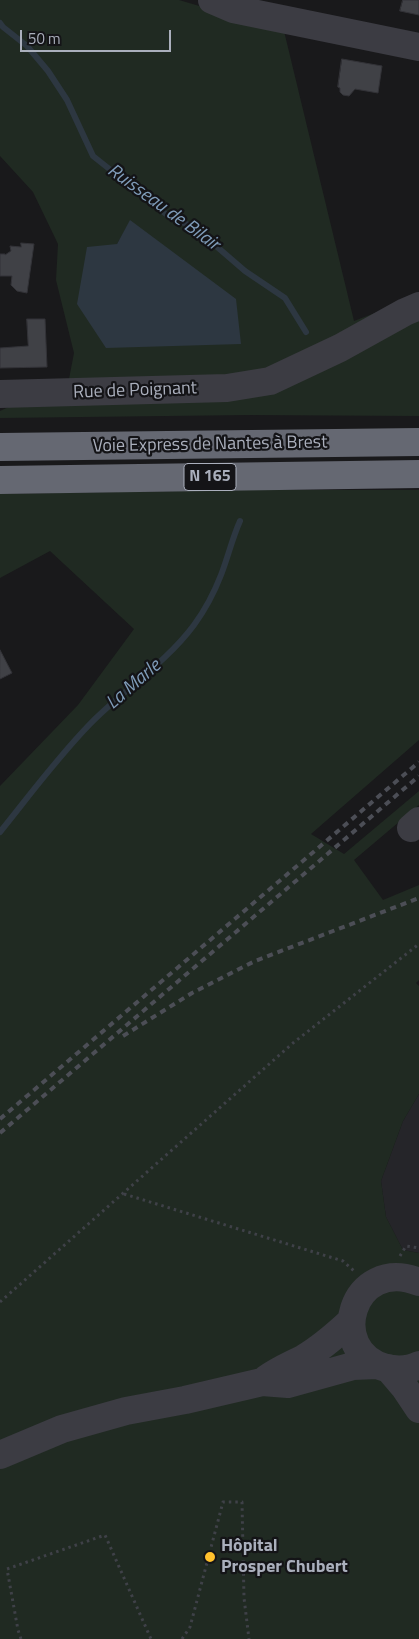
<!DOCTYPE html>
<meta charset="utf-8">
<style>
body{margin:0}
#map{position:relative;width:419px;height:1639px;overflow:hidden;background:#19191b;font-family:"Titillium Web",sans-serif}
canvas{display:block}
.scale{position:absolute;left:20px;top:30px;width:151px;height:22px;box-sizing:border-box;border:2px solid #aaafbc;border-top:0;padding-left:6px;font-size:15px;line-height:18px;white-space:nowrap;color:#aaafbc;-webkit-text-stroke:4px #141417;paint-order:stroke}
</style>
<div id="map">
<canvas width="419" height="1639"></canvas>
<div class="scale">50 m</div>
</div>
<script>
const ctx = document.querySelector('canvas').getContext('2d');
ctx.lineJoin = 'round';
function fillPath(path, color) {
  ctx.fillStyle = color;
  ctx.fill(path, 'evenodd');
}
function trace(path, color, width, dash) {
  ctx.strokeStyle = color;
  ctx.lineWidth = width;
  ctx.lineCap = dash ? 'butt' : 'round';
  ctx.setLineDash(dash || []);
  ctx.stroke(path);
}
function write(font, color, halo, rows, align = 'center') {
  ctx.font = font + ' "Titillium Web",sans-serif';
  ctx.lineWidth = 4.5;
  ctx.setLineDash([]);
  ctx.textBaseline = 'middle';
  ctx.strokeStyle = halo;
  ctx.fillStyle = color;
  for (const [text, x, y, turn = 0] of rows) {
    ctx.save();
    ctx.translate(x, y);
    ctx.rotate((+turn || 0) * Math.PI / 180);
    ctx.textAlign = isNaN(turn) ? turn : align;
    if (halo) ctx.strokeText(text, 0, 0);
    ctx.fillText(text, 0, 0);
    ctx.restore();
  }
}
fillPath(new Path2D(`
 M 419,1094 L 419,1253 L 403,1250 L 386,1217 L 381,1181 L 403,1121 Z`), '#252529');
fillPath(new Path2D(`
 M 0,0 L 179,0 L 284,31 L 354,321 L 419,296 L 419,416 L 249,415 L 0,418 L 0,411 L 69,379 L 74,353 L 56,280 L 58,244 L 33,192 L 0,156 ZM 131,220 L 106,348 L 117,244 Z
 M 237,490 L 419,490 L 419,740 L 311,834 L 344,854 L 419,791 L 419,805 L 354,860 L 383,900 L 419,885 L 419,980 L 416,983 L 419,986 L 419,1094 L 403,1121 L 381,1181 L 386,1217 L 403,1250 L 419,1253 L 419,1639 L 0,1639 L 0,786 L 78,705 L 134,629 L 50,551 L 0,578 L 0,494 Z`), '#202a22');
fillPath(new Path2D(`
 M 130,220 L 236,299 L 241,344 L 106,348 L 77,304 L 87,247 L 117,244 Z`), '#2d3741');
trace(new Path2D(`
 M 0,23 L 3,27 L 27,46 L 48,71 L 67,100 L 93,156 L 171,218 L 194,227 L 245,271 L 285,298 L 306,332
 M 0,832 C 29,796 57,758 90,724 C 123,690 165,664 194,625 C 205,610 214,593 221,575 C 228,557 232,539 240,521`), '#2d3741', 6);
const building = new Path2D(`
 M 403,0 L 419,0 L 419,15 L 400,11 Z
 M 342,59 L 382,66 L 378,93 L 355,89 L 349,96 L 343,95 L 340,92 L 340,88 L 338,87 Z
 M 21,243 L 34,244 L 27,293 L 17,291 L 11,285 L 12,276 L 0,276 L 0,254 L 5,254 L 5,255 L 11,251 L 10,246 L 21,247 Z
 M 27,319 L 45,319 L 47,367 L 0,368 L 0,348 L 28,346 Z
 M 0,650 L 12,673 L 0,679 Z`);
fillPath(building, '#404146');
trace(building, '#333338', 1);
trace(new Path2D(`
 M 124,1194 L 343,1261 L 354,1271
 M 400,1256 L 406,1246 L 419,1248
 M 0,1302 L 293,1043 L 419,944
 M 21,1639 L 18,1630 L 7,1569 L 105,1535 L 151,1639
 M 182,1639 L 190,1627 L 223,1502 L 242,1502 L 244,1598 L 249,1639`), '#3f4148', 3, [2.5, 4]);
trace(new Path2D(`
 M 212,0 L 233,9 L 419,47
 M 0,394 L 227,388 L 270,381 L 340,348 L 405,312 L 419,306
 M 411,828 L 419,821
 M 419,1282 C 352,1255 324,1351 386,1368 C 396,1370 409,1370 419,1365
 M 388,1368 L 405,1388 L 419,1409
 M 266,1379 C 278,1370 291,1365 304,1358 C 321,1348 336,1335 351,1321
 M 0,1455 L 62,1429 L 126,1411 L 185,1400 L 262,1382 L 288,1384 L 353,1366 L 377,1365`), '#3c3c43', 28);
trace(new Path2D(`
 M 0,447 L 419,442
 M 0,480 L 419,474`), '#656872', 28);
trace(new Path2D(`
 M 123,1036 L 192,993 L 255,961 L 419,898
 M 0,1119 L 419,762
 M 0,1133 L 419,776`), '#4c4e56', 4, [6, 5]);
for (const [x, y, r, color] of [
 [210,1557,6,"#ffc12d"]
]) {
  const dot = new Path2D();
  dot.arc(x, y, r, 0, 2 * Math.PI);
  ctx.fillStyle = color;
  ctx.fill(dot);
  trace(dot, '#141417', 2);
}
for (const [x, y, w] of [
 [210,477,52]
]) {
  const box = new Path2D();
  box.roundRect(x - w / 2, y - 13.5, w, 27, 4);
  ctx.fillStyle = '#141417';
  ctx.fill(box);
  trace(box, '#aaafbc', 1);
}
write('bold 16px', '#aaafbc', null, [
 ["N 165",210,477]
]);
write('18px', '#aaafbc', '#141417', [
 ["Rue de Poignant",135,391,-2],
 ["Voie Express de Nantes à Brest",210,445,-1]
]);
write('bold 18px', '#aaafbc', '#141417', [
 ["Hôpital",221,1547],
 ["Prosper Chubert",221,1568]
], 'left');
write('italic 19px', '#7f9cb9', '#141417', [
 ["Ruisseau de Bilair",163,208,36],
 ["La Marle",134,685,-41]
]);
</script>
